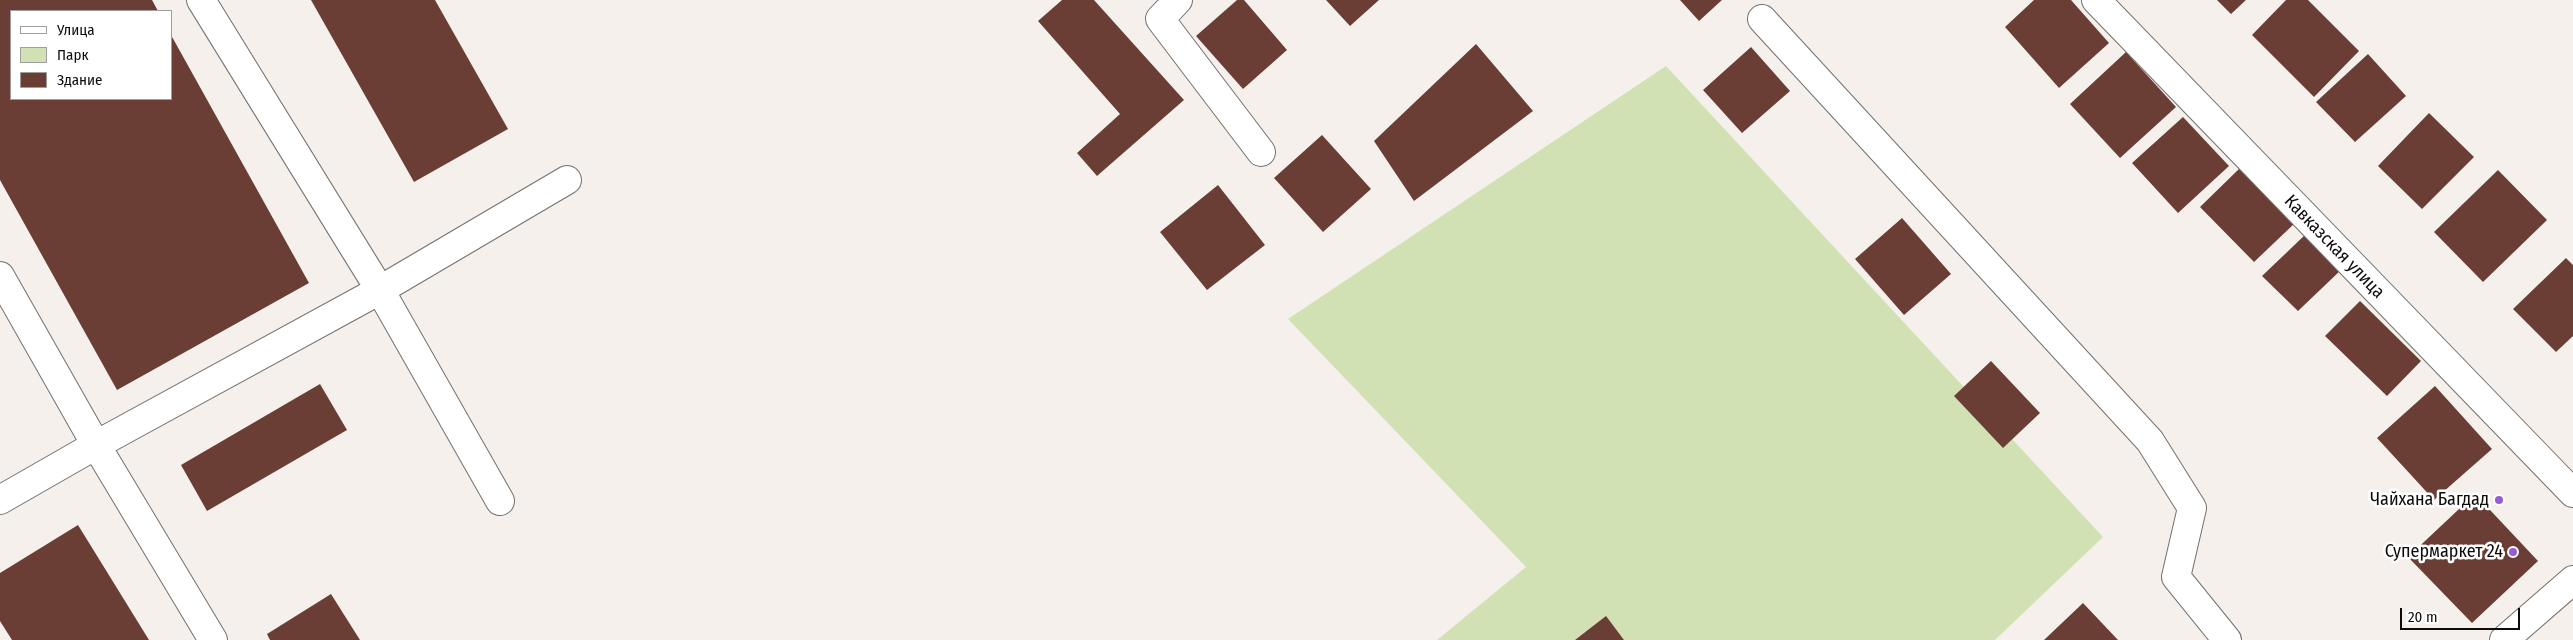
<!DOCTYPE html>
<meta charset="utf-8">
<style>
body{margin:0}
#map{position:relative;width:2573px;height:640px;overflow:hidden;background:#f6f0ec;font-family:"Fira Sans Condensed",sans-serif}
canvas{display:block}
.legend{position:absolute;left:10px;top:10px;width:162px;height:90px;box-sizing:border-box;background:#fff;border:1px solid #9f9e9d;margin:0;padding:6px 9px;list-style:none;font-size:15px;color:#0e0c0b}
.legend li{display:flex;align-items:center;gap:10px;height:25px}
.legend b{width:25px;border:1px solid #9f9e9d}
.scale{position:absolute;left:2400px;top:608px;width:120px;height:22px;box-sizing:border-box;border:2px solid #0e0c0b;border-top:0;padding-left:6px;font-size:15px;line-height:18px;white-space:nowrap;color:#0e0c0b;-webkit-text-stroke:4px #fff;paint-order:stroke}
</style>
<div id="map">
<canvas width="2573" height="640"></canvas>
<ul class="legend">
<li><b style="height:6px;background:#fff"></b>Улица</li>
<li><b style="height:14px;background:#d1e1b4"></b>Парк</li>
<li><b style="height:14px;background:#6b3e35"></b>Здание</li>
</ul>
<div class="scale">20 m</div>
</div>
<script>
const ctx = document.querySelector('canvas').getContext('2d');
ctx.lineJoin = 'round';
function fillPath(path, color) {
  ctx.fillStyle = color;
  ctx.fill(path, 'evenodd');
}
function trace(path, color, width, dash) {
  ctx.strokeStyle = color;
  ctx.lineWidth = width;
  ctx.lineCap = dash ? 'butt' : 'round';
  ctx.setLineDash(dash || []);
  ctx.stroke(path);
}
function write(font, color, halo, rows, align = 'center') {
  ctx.font = font + ' "Fira Sans Condensed",sans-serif';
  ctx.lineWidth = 5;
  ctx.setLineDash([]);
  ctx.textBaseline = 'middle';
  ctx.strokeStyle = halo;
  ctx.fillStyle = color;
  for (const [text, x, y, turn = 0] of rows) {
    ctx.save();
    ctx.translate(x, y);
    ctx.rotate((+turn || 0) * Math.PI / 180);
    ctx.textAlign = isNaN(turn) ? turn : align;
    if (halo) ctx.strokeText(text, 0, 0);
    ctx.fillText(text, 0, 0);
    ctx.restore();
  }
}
fillPath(new Path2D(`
 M 1666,66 L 2103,537 L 1995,640 L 1437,640 L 1526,567 L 1288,319 Z`), '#d1e1b4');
fillPath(new Path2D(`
 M 0,0 L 152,0 L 158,11 L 11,11 L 11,99 L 171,99 L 171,35 L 309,283 L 117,390 L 0,180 Z
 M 311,0 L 435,0 L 508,129 L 414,182 Z
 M 1062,0 L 1094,0 L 1184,100 L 1097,176 L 1077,153 L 1120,114 L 1038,21 Z
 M 1237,0 L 1244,0 L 1287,50 L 1243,89 L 1196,36 Z
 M 1326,0 L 1379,0 L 1350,26 Z
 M 1680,0 L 1722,0 L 1699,21 Z
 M 2034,0 L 2071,0 L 2109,43 L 2059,88 L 2005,27 Z
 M 2217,0 L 2246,0 L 2231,14 Z
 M 2286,0 L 2308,0 L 2359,51 L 2314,97 L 2252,35 Z
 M 1476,44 L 1533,111 L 1414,201 L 1374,141 Z
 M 1751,47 L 1790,91 L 1742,133 L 1703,90 Z
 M 2126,52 L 2176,107 L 2120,158 L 2070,104 Z
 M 2368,54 L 2406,96 L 2355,142 L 2316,102 Z
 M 2429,113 L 2474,157 L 2422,209 L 2378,166 Z
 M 2183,117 L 2229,166 L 2178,213 L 2132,163 Z
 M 1322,135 L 1371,189 L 1323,232 L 1274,178 Z
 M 2241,167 L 2295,223 L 2254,262 L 2200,207 Z
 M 2498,170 L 2547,220 L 2483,282 L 2434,232 Z
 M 1218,185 L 1265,245 L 1207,290 L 1160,232 Z
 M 1902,218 L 1951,274 L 1904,315 L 1855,259 Z
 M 2306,234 L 2342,269 L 2298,311 L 2262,276 Z
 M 2566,258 L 2573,265 L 2573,336 L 2556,352 L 2513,309 Z
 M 2360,301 L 2421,361 L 2387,396 L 2325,336 Z
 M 1991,361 L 2040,413 L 2003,448 L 1954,396 Z
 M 320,384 L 347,430 L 207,511 L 181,465 Z
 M 2435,386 L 2492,449 L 2434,500 L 2377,438 Z
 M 2475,494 L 2538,561 L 2472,623 L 2408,557 Z
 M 78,525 L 149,640 L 12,640 L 0,621 L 0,573 Z
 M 331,594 L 360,640 L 270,640 L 267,634 Z
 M 2083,603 L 2118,640 L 2044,640 Z
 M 1606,616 L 1624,640 L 1575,640 Z`), '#6b3e35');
const minor = new Path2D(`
 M 201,0 L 380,290 L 500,501
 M 1178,0 L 1160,19 L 1261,152
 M 2096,0 L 2573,493
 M 1762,19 L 2150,441 L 2192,508 L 2176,577 L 2227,640
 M 0,276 L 96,445 L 213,640
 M 0,500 L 96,445 L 380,290 L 567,180
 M 2504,640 L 2573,580`);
trace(minor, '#74706c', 30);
trace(minor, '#fff', 28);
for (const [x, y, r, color] of [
 [2499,500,5,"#965cd3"],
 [2513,552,5,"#965cd3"]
]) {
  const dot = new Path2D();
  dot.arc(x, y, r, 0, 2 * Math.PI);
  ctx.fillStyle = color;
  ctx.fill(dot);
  trace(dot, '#fff', 2);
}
write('18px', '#0e0c0b', '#fff', [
 ["Кавказская улица",2334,247,46]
]);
write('18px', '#0e0c0b', '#fff', [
 ["Чайхана Багдад",2489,500],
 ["Супермаркет 24",2503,552]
], 'right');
</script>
